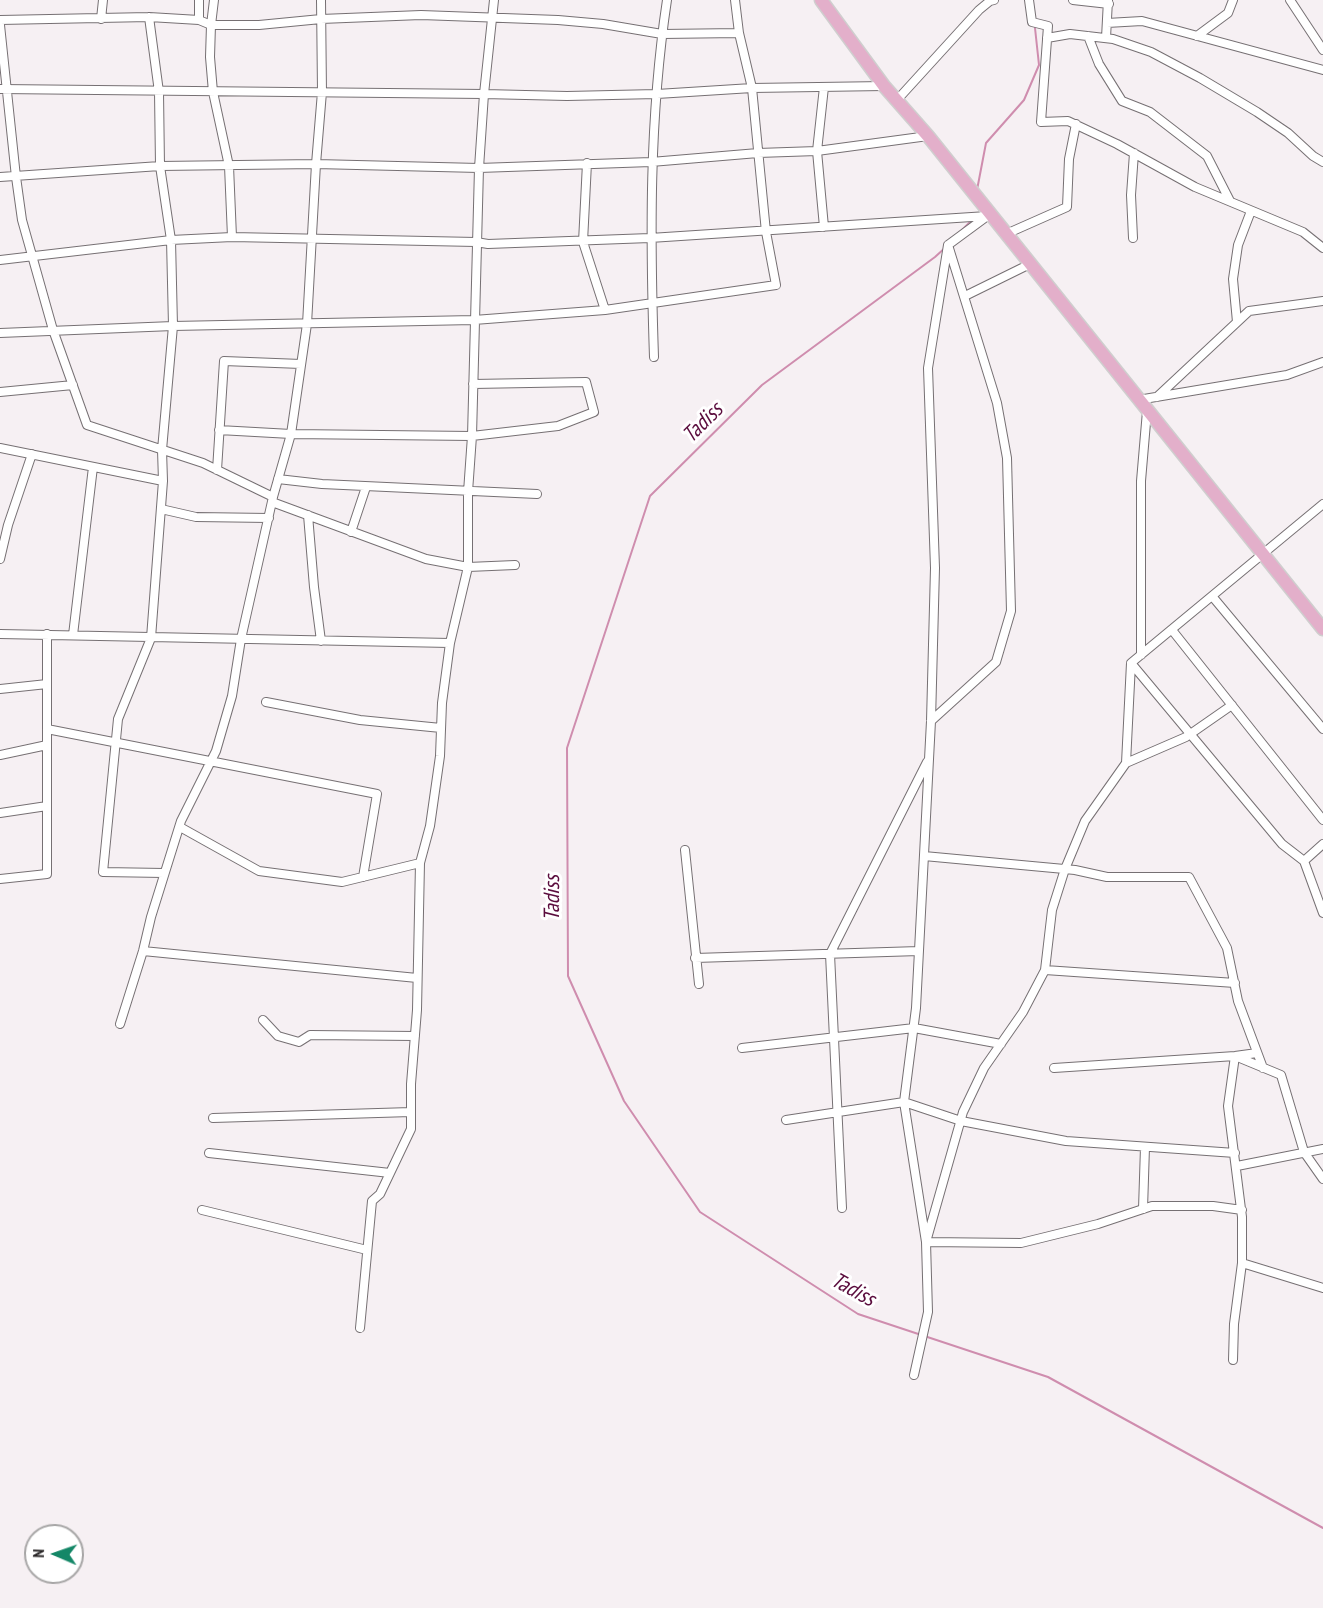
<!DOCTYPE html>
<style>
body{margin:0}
#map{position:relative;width:1323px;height:1608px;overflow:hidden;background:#f6f0f3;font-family:"PT Sans Narrow",sans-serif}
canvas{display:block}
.north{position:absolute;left:24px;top:1524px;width:60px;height:60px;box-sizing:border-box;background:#fff;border:2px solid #a7a6a6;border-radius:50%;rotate:272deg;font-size:16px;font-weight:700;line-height:24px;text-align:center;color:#232021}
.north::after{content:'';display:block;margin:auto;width:21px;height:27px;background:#148767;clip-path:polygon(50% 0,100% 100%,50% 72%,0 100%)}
</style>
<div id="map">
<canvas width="1323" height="1608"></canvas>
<div class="north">N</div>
</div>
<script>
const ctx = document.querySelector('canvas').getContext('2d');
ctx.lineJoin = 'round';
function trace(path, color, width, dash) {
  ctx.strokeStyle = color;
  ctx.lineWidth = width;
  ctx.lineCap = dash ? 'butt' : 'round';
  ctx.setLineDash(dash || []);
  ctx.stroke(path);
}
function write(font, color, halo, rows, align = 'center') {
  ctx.font = font + ' "PT Sans Narrow",sans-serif';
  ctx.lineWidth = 6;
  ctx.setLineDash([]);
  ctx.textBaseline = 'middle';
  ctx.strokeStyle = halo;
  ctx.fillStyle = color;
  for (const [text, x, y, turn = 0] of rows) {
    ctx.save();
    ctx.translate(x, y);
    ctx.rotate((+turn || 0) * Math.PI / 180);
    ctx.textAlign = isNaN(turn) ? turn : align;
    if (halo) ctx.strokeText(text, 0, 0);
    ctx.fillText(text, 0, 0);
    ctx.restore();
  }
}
trace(new Path2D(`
 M 977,190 L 986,143 L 1024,100 L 1039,65 L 1035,28
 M 960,232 L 971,221
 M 946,247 L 935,257 L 762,385 L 650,496 L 567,748 L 568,976 L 624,1101 L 700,1212 L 858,1314 L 1048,1377 L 1323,1528`), '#cf8dae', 2);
const minor = new Path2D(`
 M 214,0 L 211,25 L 210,57 L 213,92 L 229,166 L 232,237
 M 494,0 L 484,94 L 567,96 L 657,94 L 752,88 L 884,86
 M 1029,0 L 1032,22 L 1048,26 L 1041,122 L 1068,121 L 1117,144 L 1195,187 L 1303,232 L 1323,248
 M 1073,0 L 1109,4
 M 1290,0 L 1323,50
 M 149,17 L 159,92 L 160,166 L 171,240 L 173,326 L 162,450 L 163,481 L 151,638 L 118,719 L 103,872 L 164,873
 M 101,19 L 103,0
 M 0,20 L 149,17 L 199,20 L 211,25 L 259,25 L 321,19 L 421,15 L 558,20 L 603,24 L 662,34 L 739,33
 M 199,20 L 199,0
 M 1107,23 L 1142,21 L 1323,70
 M 0,25 L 16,177 L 22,220 L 53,330 L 87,425 L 203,463 L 273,497
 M 1088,36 L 1099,64 L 1122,101 L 1150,112 L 1207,156 L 1230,201
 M 1197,36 L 1228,13 L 1233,0
 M 1047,38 L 1070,34 L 1113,39 L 1151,52 L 1200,78 L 1257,112 L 1288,133 L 1313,156 L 1323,162
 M 1106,38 L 1108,0
 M 0,89 L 484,94 L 479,168 L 316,164 L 160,166 L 0,177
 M 897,100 L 979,10 L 990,1 L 994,0
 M 587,163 L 583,242 L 605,310
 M 824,227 L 817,151 L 824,87
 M 1006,234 L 1067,207 L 1069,159 L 1076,124
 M 1133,238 L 1131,195 L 1134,153
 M 0,260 L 171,240 L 232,237 L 476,242 L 488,244 L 650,238 L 987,216
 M 965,296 L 1030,264
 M 1237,322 L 1233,279 L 1238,245 L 1251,211
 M 0,333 L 173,326 L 474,320 L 605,310 L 776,285 L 766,232 L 752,88 L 739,33 L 735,0
 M 654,357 C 650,237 649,119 667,0
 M 0,392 L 73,385
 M 1157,397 L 1249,311 L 1323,301
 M 1138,400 L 1287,375 L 1323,362
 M 219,430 L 291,434 L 472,436 L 558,426 L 594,412 L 586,382 L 473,384
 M 0,448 L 163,481
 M 217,470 L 224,361 L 301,364
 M 278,479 L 322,484 L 537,494
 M 272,502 L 426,559 L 468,567 L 515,565
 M 161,509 L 196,517 L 269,518
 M 308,515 L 314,587 L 321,641
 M 351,532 L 366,487
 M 0,559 L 8,525 L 32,454
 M 1212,596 L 1323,729
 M 1172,630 L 1323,820
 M 0,634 L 450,643
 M 73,635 L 93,467
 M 1141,655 L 1141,481 L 1147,411
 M 1131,663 L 1282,844 L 1304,861 L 1323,913
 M 0,689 L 47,684
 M 266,702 L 360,720 L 441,728
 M 931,721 L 996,662 L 1011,611 L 1007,458 L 997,403 L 948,245 L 986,217
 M 47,729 L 377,794 L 363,877
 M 0,755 L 47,745
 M 1126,763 L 1186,737 L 1232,705
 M 0,813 L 47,806
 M 180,827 L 259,871 L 342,882 L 420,863
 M 685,850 L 699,984
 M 924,856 L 1075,870 L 1107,877 L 1189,877 L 1227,948 L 1238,1001 L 1263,1068
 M 1304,861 L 1323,844
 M 0,879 L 47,874 L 47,634
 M 143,951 L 417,978
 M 695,958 L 919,951
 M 1045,970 L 1235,983
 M 263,1020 L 278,1036 L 299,1042 L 310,1035 L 415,1036
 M 120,1024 L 143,951 L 151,917 L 181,821 L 216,751 L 232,696 L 241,639 L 273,497 L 291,434 L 307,324 L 316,164 L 322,92 L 321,0
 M 742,1048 L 914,1028 L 1001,1044
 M 1054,1068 L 1235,1056 L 1257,1053
 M 213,1118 L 411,1112
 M 786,1120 L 904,1102 L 961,1121 L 1066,1141 L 1235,1153
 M 209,1153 L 390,1173
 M 1237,1166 L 1323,1149
 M 842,1208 L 830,954 L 927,762
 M 1143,1209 L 1145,1147
 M 202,1210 L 367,1250
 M 1242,1210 L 1213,1206 L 1152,1206 L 1098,1224 L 1021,1243 L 926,1242 L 963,1112 L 984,1068 L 1023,1012 L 1045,970 L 1052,910 L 1065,869 L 1085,821 L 1126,763 L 1131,663 L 1323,504
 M 1242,1263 L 1323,1288
 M 360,1328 L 372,1201 L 380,1194 L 411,1129 L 411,1084 L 417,1010 L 420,863 L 430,826 L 440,756 L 442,703 L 450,643 L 468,567 L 468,492 L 472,436 L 479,168 L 651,162 L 758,153 L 817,151 L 928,136
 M 1233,1360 L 1234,1324 L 1242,1263 L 1242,1217 L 1228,1106 L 1235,1056 L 1281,1075 L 1304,1152 L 1323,1179
 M 914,1375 L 928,1312 L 926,1242 L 904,1102 L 916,1008 L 931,721 L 935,568 L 928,368 L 948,245`);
const primary = new Path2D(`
 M 821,0 L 884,86 L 928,136 L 1323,629`);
trace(minor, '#767073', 10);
trace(primary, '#cfcece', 15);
trace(minor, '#fff', 8);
trace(primary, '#e3afca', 12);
write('italic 22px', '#5b0d3e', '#fff', [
 ["Tadiss",703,423,-45],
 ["Tadiss",553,898,-90],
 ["Tadiss",853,1290,29]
]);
</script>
